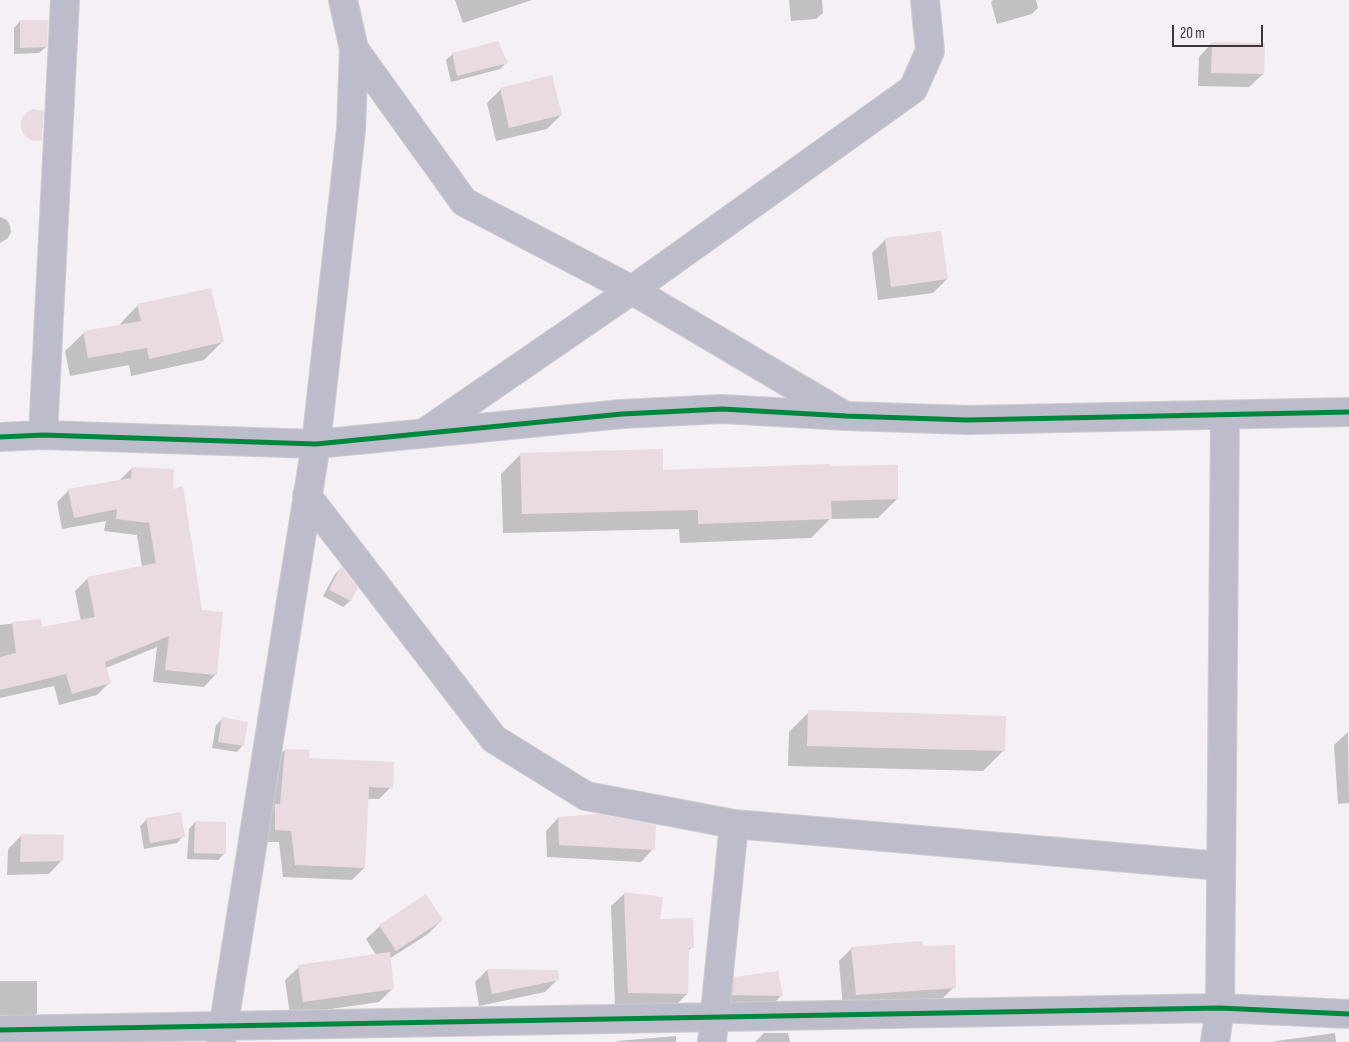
<!DOCTYPE html>
<style>
body{margin:0}
#map{position:relative;width:1349px;height:1042px;overflow:hidden;background:#f4f0f5;font-family:"Sofia Sans Condensed",sans-serif}
canvas{display:block}
.scale{position:absolute;left:1172px;top:25px;width:91px;height:22px;box-sizing:border-box;border:2px solid #3a373b;border-top:0;padding-left:6px;font-size:15px;line-height:18px;white-space:nowrap;color:#3a373b;-webkit-text-stroke:4px #f5edf8;paint-order:stroke}
</style>
<div id="map">
<canvas width="1349" height="1042"></canvas>
<div class="scale">20 m</div>
</div>
<script>
const ctx = document.querySelector('canvas').getContext('2d');
ctx.lineJoin = 'round';
function fillPath(path, color) {
  ctx.fillStyle = color;
  ctx.fill(path, 'evenodd');
}
function trace(path, color, width, dash) {
  ctx.strokeStyle = color;
  ctx.lineWidth = width;
  ctx.lineCap = dash ? 'butt' : 'round';
  ctx.setLineDash(dash || []);
  ctx.stroke(path);
}
fillPath(new Path2D(`
 M 455,0 L 532,0 L 463,23 Z
 M 789,0 L 822,0 L 823,13 L 816,19 L 791,21 Z
 M 993,0 L 1036,0 L 1038,8 L 1032,14 L 997,24 L 991,2 Z
 M 20,21 L 46,47 L 39,53 L 14,54 L 14,28 Z
 M 1212,43 L 1263,74 L 1249,87 L 1198,86 L 1199,57 Z
 M 453,54 L 507,62 L 500,69 L 451,82 L 446,60 Z
 M 501,89 L 561,115 L 547,129 L 496,141 L 487,103 Z
 M 0,217 L 7,220 L 10,226 L 11,232 L 8,238 L 0,243 Z
 M 885,240 L 947,279 L 933,293 L 878,300 L 872,253 Z
 M 138,305 L 222,342 L 204,360 L 131,376 L 129,365 L 70,376 L 65,351 L 84,333 L 120,326 L 120,324 Z
 M 521,454 L 662,471 L 829,467 L 897,499 L 878,518 L 830,519 L 811,538 L 680,543 L 679,529 L 503,533 L 501,474 Z
 M 132,468 L 172,490 L 216,674 L 204,687 L 153,682 L 157,647 L 106,668 L 110,682 L 97,695 L 59,705 L 54,686 L 0,698 L 0,625 L 40,620 L 41,629 L 81,621 L 75,591 L 87,579 L 142,567 L 137,535 L 104,531 L 106,521 L 62,529 L 57,502 L 69,490 L 119,481 Z
 M 341,568 L 356,588 L 350,601 L 343,607 L 323,596 L 335,574 Z
 M 809,712 L 1003,751 L 983,771 L 788,766 L 789,732 Z
 M 222,719 L 243,745 L 237,752 L 212,748 L 216,725 Z
 M 1348,732 L 1349,803 L 1338,804 L 1334,745 Z
 M 285,750 L 391,787 L 379,799 L 367,799 L 364,868 L 352,880 L 283,877 L 279,842 L 263,842 L 273,762 Z
 M 558,818 L 653,849 L 641,862 L 547,857 L 546,831 Z
 M 147,819 L 183,836 L 177,843 L 144,849 L 140,826 Z
 M 195,822 L 224,854 L 218,860 L 187,859 L 189,829 Z
 M 21,836 L 62,860 L 49,874 L 7,875 L 8,849 Z
 M 624,894 L 662,898 L 659,921 L 692,947 L 687,952 L 687,994 L 674,1007 L 615,1006 L 611,906 Z
 M 442,920 L 428,934 L 389,959 L 393,988 L 379,1002 L 290,1015 L 285,980 L 299,967 L 376,955 L 366,939 L 380,926 Z
 M 852,948 L 921,948 L 954,987 L 941,1000 L 843,1008 L 839,961 Z
 M 487,970 L 557,980 L 545,992 L 479,1006 L 475,982 Z
 M 735,978 L 781,996 L 768,1009 L 719,1008 L 721,992 Z
 M 0,981 L 37,981 L 37,1013 L 23,1027 L 0,1027 Z
 M 764,1033 L 788,1033 L 790,1042 L 755,1042 Z
 M 1335,1033 L 1336,1042 L 1274,1042 L 1276,1041 Z
 M 676,1036 L 676,1042 L 617,1042 L 617,1041 Z`), '#0003');
fillPath(new Path2D(`
 M 20,20 L 48,20 L 47,47 L 20,48 Z
 M 498,41 L 508,63 L 457,76 L 452,53 Z
 M 1212,42 L 1265,43 L 1264,74 L 1211,73 Z
 M 552,75 L 562,115 L 509,128 L 500,88 Z
 M 33,109 L 44,111 L 42,140 L 40,141 L 32,141 L 25,136 L 21,129 L 21,120 L 26,113 Z
 M 941,231 L 948,279 L 891,287 L 885,238 Z
 M 211,288 L 224,342 L 149,359 L 147,348 L 88,358 L 83,331 L 141,321 L 137,304 Z
 M 663,449 L 663,470 L 830,464 L 830,466 L 898,465 L 898,499 L 831,501 L 832,519 L 698,524 L 698,510 L 522,514 L 520,453 Z
 M 132,467 L 174,469 L 173,489 L 183,486 L 202,610 L 223,612 L 217,675 L 165,670 L 169,636 L 105,662 L 111,683 L 72,694 L 66,674 L 0,690 L 0,657 L 16,653 L 12,622 L 41,619 L 42,627 L 95,617 L 87,577 L 156,563 L 149,523 L 116,519 L 117,509 L 74,518 L 68,489 L 131,478 Z
 M 341,566 L 358,588 L 351,601 L 329,590 Z
 M 808,710 L 1006,716 L 1005,751 L 807,746 Z
 M 222,717 L 248,722 L 244,746 L 218,742 Z
 M 285,749 L 310,750 L 309,758 L 394,762 L 393,788 L 369,787 L 365,868 L 295,865 L 291,831 L 275,830 L 275,804 L 280,804 Z
 M 181,812 L 185,837 L 150,843 L 146,818 Z
 M 599,814 L 656,825 L 655,850 L 559,845 L 558,817 Z
 M 195,821 L 226,822 L 226,854 L 194,853 Z
 M 21,834 L 64,835 L 63,861 L 20,862 Z
 M 624,892 L 663,897 L 660,919 L 693,918 L 694,948 L 689,948 L 688,994 L 628,993 Z
 M 426,894 L 443,920 L 396,951 L 379,925 Z
 M 922,941 L 923,946 L 955,945 L 956,988 L 856,995 L 851,947 Z
 M 390,952 L 394,989 L 303,1002 L 298,965 Z
 M 487,969 L 558,970 L 559,980 L 492,994 Z
 M 778,971 L 783,996 L 732,995 L 734,977 Z`), '#eadae2');
const minor = new Path2D(`
 M 354,49 L 464,202 L 632,290 L 842,414
 M 424,433 L 632,290 L 913,89 L 930,51 L 925,0
 M 43,435 L 65,0
 M 0,437 L 43,435 L 316,444 L 622,414 L 722,409 L 846,416 L 968,420 L 1349,412
 M 307,496 L 494,739 L 586,796 L 734,824 L 1221,866
 M 0,1030 L 1220,1008 L 1349,1014
 M 221,1042 L 316,444 L 351,130 L 354,49 L 343,0
 M 712,1042 L 734,824
 M 1215,1042 L 1220,1008 L 1225,415`);
trace(minor, '#cecccf', 30);
trace(minor, '#bdbcca', 28);
trace(new Path2D(`
 M 0,437 L 43,435 L 316,444 L 622,414 L 722,409 L 846,416 L 968,420 L 1349,412
 M 0,1030 L 1220,1008 L 1349,1014`), '#00873e', 5);
</script>
